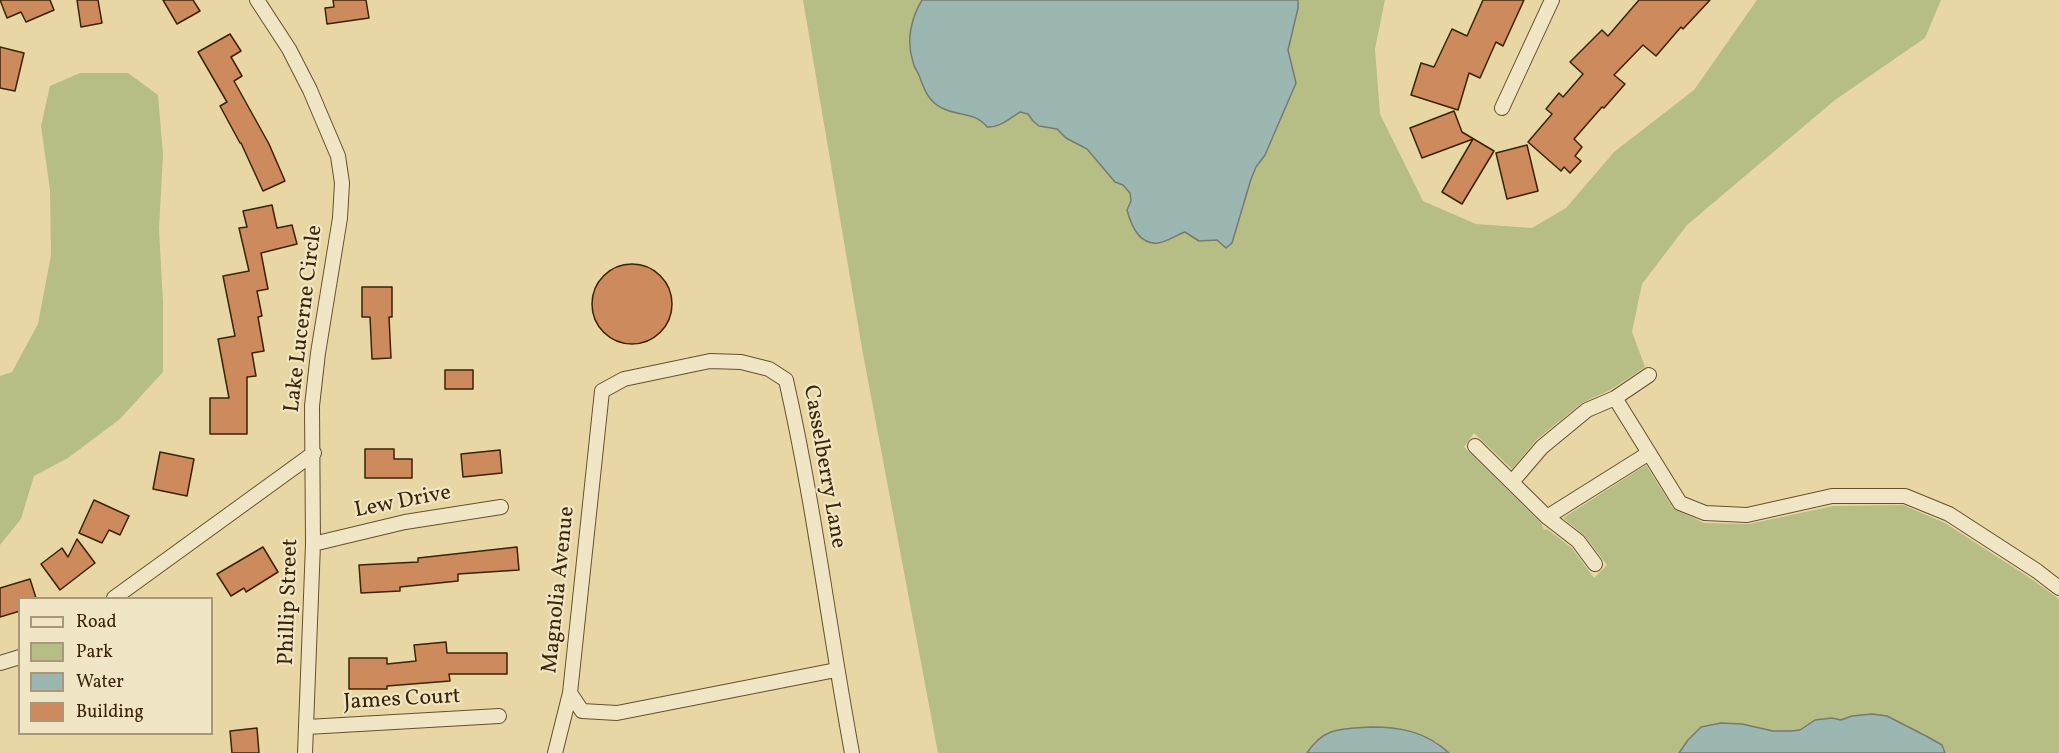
<!DOCTYPE html>
<style>
body{margin:0}
#map{position:relative;width:2059px;height:753px;overflow:hidden;background:#e8d7a4;font-family:Vollkorn,serif}
canvas{display:block}
.legend{position:absolute;left:18px;top:597px;width:195px;height:138px;box-sizing:border-box;background:#f0e5c4;border:2px solid #a89778;margin:0;padding:8px 10px;list-style:none;font-size:18px;color:#3b2306}
.legend li{display:flex;align-items:center;gap:12px;height:30px}
.legend b{width:30px;border:2px solid #a89778}
</style>
<div id="map">
<canvas width="2059" height="753"></canvas>
<ul class="legend">
<li><b style="height:8px;background:#f0e5c4"></b>Road</li>
<li><b style="height:16px;background:#b6be85"></b>Park</li>
<li><b style="height:16px;background:#9cb7b2"></b>Water</li>
<li><b style="height:16px;background:#cd8a5c"></b>Building</li>
</ul>
</div>
<script>
const ctx = document.querySelector('canvas').getContext('2d');
ctx.lineJoin = 'round';
function fillPath(path, color) {
  ctx.fillStyle = color;
  ctx.fill(path, 'evenodd');
}
function trace(path, color, width, dash) {
  ctx.strokeStyle = color;
  ctx.lineWidth = width;
  ctx.lineCap = dash ? 'butt' : 'round';
  ctx.setLineDash(dash || []);
  ctx.stroke(path);
}
function write(font, color, halo, rows, align = 'center') {
  ctx.font = font + ' Vollkorn,serif';
  ctx.lineWidth = 4.5;
  ctx.setLineDash([]);
  ctx.textBaseline = 'middle';
  ctx.strokeStyle = halo;
  ctx.fillStyle = color;
  for (const [text, x, y, turn = 0] of rows) {
    ctx.save();
    ctx.translate(x, y);
    ctx.rotate((+turn || 0) * Math.PI / 180);
    ctx.textAlign = isNaN(turn) ? turn : align;
    if (halo) ctx.strokeText(text, 0, 0);
    ctx.fillText(text, 0, 0);
    ctx.restore();
  }
}
fillPath(new Path2D(`
 M 803,0 L 922,0 L 915,14 L 912,62 L 944,109 L 1001,124 L 1020,112 L 1028,114 L 1033,121 L 1039,125 L 1057,129 L 1066,138 L 1086,149 L 1115,182 L 1123,185 L 1130,193 L 1131,201 L 1127,210 L 1168,239 L 1185,232 L 1199,241 L 1217,240 L 1232,243 L 1251,179 L 1256,167 L 1265,155 L 1296,83 L 1288,50 L 1298,8 L 1298,0 L 1385,0 L 1375,49 L 1380,114 L 1423,201 L 1476,224 L 1532,228 L 1566,208 L 1614,152 L 1694,90 L 1757,0 L 1941,0 L 1925,38 L 1835,100 L 1687,225 L 1642,284 L 1632,332 L 1645,367 L 1610,390 L 1582,403 L 1537,439 L 1512,469 L 1474,433 L 1464,447 L 1541,523 L 1544,530 L 1547,529 L 1572,548 L 1594,578 L 1607,565 L 1584,535 L 1563,518 L 1646,465 L 1673,508 L 1704,523 L 1749,524 L 1833,506 L 1903,505 L 1945,523 L 2033,580 L 2059,599 L 2059,753 L 1945,753 L 1942,745 L 1887,716 L 1852,716 L 1841,720 L 1832,718 L 1815,720 L 1800,730 L 1791,731 L 1773,731 L 1742,724 L 1721,723 L 1701,727 L 1679,753 L 1449,753 L 1435,741 L 1315,741 L 1307,753 L 938,753 L 863,354 Z
 M 80,73 L 128,73 L 158,95 L 163,155 L 159,229 L 163,302 L 163,372 L 120,419 L 68,458 L 34,476 L 21,519 L 0,545 L 0,376 L 12,372 L 38,324 L 51,255 L 50,190 L 41,126 L 50,86 Z`), '#b6be85');
const water = new Path2D(`
 M 922,0 L 1298,0 L 1298,8 L 1288,50 L 1296,83 L 1265,155 L 1256,167 L 1251,179 L 1232,243 L 1226,248 L 1217,240 L 1199,241 L 1185,232 C 1176,235 1167,242 1158,243 C 1139,245 1131,225 1127,210 L 1131,201 L 1130,193 L 1123,185 L 1115,182 L 1087,149 L 1066,138 L 1057,129 L 1039,126 L 1033,121 L 1028,114 L 1020,112 C 1010,118 1000,128 987,127 C 976,112 957,116 942,108 C 928,101 924,89 919,75 C 917,71 914,67 913,62 C 906,41 911,18 922,0 Z
 M 1872,714 L 1887,716 L 1926,736 L 1942,745 L 1945,753 L 1679,753 L 1688,740 L 1701,727 L 1721,723 L 1742,724 L 1773,731 L 1791,731 L 1800,730 L 1815,720 L 1832,718 L 1841,720 L 1852,716 Z
 M 1371,727 C 1402,727 1426,732 1449,753 L 1307,753 C 1324,727 1341,729 1371,727 Z`);
fillPath(water, '#9cb7b2');
trace(water, '#757c6d', 1.5);
const building = new Path2D(`
 M 0,0 L 50,0 L 54,10 L 26,22 L 21,12 L 7,18 Z
 M 77,0 L 98,0 L 102,23 L 81,27 Z
 M 163,0 L 193,0 L 200,11 L 177,24 Z
 M 333,0 L 366,0 L 369,18 L 327,24 L 325,8 L 334,7 Z
 M 1483,0 L 1524,0 L 1503,46 L 1496,42 L 1480,78 L 1469,73 L 1458,110 L 1411,95 L 1421,63 L 1434,67 L 1452,29 L 1467,36 Z
 M 1639,0 L 1710,0 L 1683,29 L 1681,27 L 1656,56 L 1643,45 L 1614,75 L 1625,84 L 1604,108 L 1602,107 L 1574,139 L 1582,147 L 1575,156 L 1581,161 L 1570,173 L 1564,167 L 1561,171 L 1528,142 L 1552,114 L 1546,109 L 1559,93 L 1563,97 L 1583,74 L 1570,62 L 1602,30 L 1608,36 Z
 M 230,34 L 241,51 L 231,57 L 242,76 L 234,81 L 269,144 L 285,181 L 263,191 L 241,143 L 240,143 L 220,106 L 227,102 L 198,52 Z
 M 0,47 L 24,53 L 15,91 L 0,88 Z
 M 1454,111 L 1462,132 L 1494,151 L 1462,204 L 1442,192 L 1473,139 L 1422,158 L 1410,128 Z
 M 1527,145 L 1538,191 L 1507,199 L 1496,153 Z
 M 272,205 L 277,228 L 292,225 L 297,244 L 261,253 L 268,289 L 257,291 L 262,316 L 258,317 L 264,351 L 252,353 L 256,376 L 247,377 L 247,434 L 210,434 L 210,398 L 229,398 L 218,339 L 235,336 L 223,276 L 249,271 L 239,228 L 247,227 L 243,211 Z
 M592 304a40 40 0 1 1 80 0a40 40 0 1 1-80 0Z
 M 362,287 L 392,287 L 392,317 L 389,317 L 391,358 L 372,359 L 370,317 L 362,317 Z
 M 445,370 L 473,370 L 473,389 L 445,389 Z
 M 365,449 L 394,449 L 394,459 L 412,459 L 412,478 L 365,478 Z
 M 500,450 L 502,473 L 463,477 L 461,454 Z
 M 160,452 L 194,459 L 187,496 L 153,489 Z
 M 94,500 L 129,516 L 120,535 L 109,530 L 102,543 L 79,533 Z
 M 77,539 L 95,563 L 60,590 L 41,564 L 62,548 L 68,557 Z
 M 263,547 L 278,572 L 246,592 L 244,588 L 231,596 L 217,574 Z
 M 517,547 L 519,570 L 458,574 L 458,581 L 400,587 L 400,591 L 361,593 L 359,565 L 418,562 L 418,558 Z
 M 30,579 L 36,598 L 20,598 L 20,611 L 0,617 L 0,588 Z
 M 446,642 L 447,653 L 507,653 L 507,674 L 449,674 L 450,681 L 387,686 L 387,689 L 349,689 L 349,658 L 387,658 L 387,664 L 416,661 L 414,645 Z
 M 257,728 L 259,753 L 232,753 L 230,731 Z`);
fillPath(building, '#cd8a5c');
trace(building, '#3b2306', 1.5);
const minor = new Path2D(`
 M 257,0 L 289,49 L 310,90 L 338,156 L 342,183 L 340,218 L 318,353 L 312,406 L 313,544 L 305,753
 M 1502,108 L 1552,0
 M 1615,398 L 1680,503 L 1705,513 L 1747,515 L 1832,496 L 1905,496 L 1949,514 L 2037,571 L 2059,588
 M 1475,446 L 1547,517 L 1578,541 L 1595,564
 M 1512,482 L 1542,447 L 1587,410 L 1615,398 L 1649,375
 M 1547,517 L 1649,453
 M 313,544 L 405,522 L 501,507
 M 114,598 L 314,453
 M 0,663 L 20,657
 M 836,670 L 617,713 L 582,711 L 570,693 L 602,391 L 624,379 L 710,361 L 741,362 L 769,369 L 786,380 C 814,503 829,629 852,753
 M 307,727 L 499,716
 M 555,753 L 570,693`);
trace(minor, '#66502e', 16);
trace(minor, '#f0e5c4', 14);
write('22px', '#3b2306', '#f0e5c4', [
 ["Lake Lucerne Circle",305,319,-83],
 ["Casselberry Lane",823,467,80],
 ["Lew Drive",403,503,-11],
 ["Magnolia Avenue",560,590,-84],
 ["Phillip Street",290,602,-88],
 ["James Court",402,701,-3]
]);
</script>
